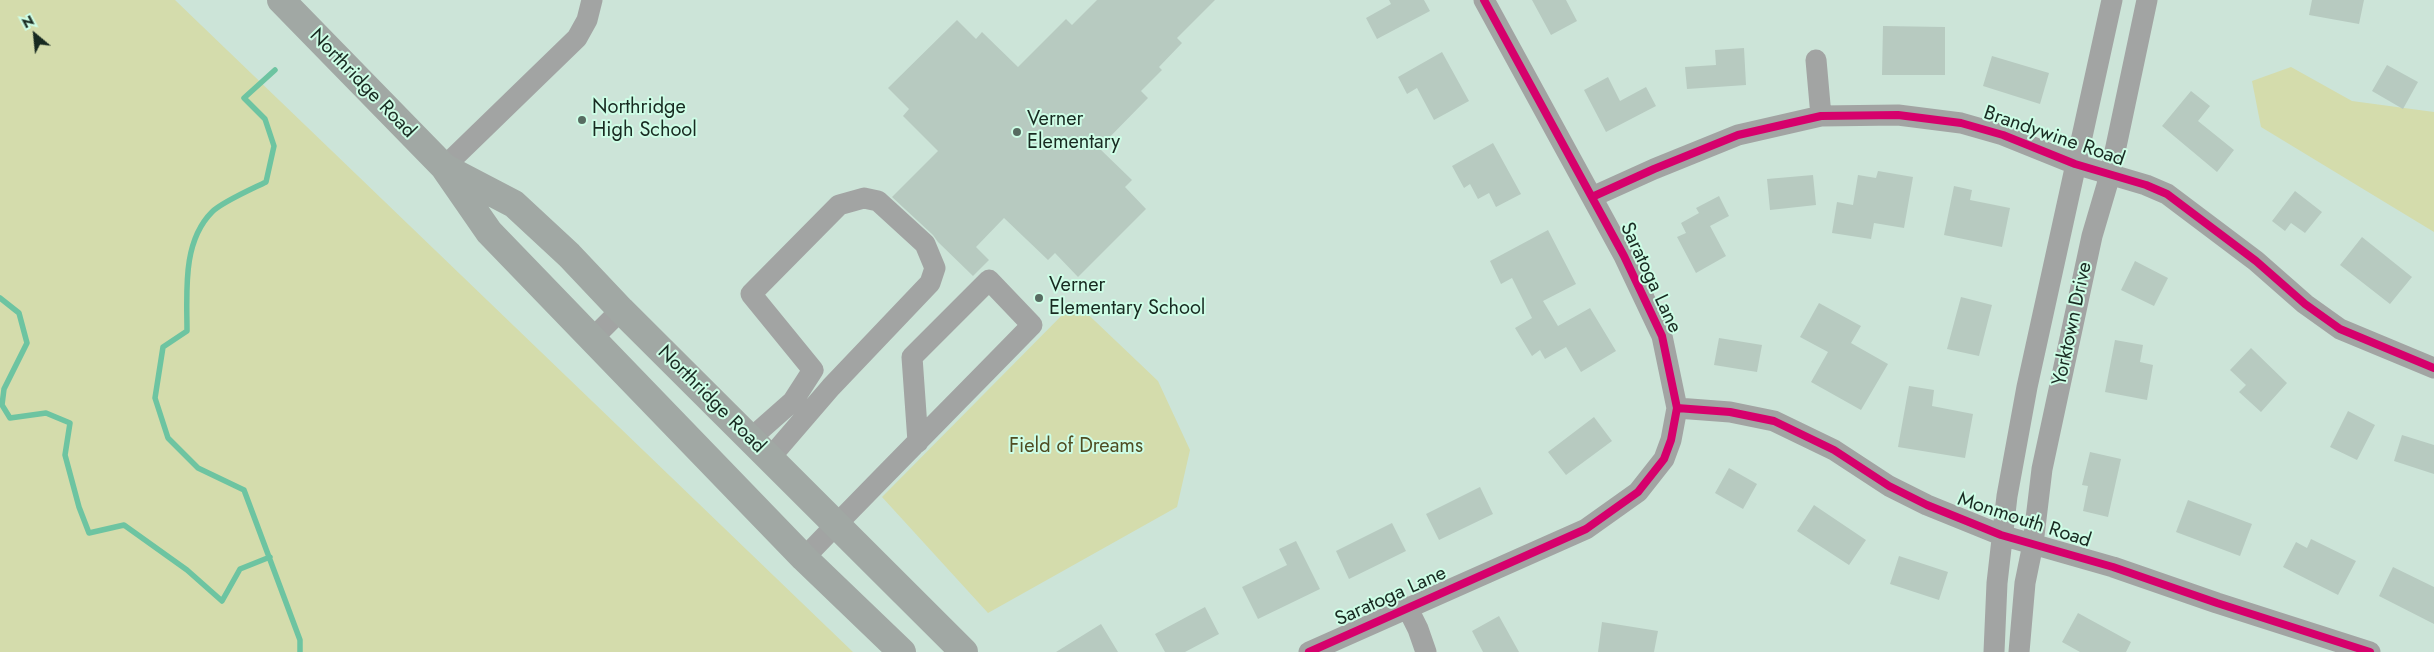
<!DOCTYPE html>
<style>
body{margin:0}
#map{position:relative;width:2434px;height:652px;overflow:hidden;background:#cce4d8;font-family:Jost,sans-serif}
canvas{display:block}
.north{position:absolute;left:10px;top:10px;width:50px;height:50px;-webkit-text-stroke:4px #cefde6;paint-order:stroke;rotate:332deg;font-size:14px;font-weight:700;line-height:20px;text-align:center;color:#182a21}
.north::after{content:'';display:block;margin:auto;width:18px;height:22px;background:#182a21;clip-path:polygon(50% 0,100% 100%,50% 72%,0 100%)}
</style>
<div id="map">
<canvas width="2434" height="652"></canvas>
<div class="north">N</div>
</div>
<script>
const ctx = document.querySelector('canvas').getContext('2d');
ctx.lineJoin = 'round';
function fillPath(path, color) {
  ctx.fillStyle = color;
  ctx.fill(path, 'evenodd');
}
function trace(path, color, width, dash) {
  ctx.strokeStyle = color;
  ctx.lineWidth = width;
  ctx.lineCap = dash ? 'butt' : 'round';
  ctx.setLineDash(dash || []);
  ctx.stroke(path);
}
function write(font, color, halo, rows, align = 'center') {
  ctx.font = font + ' Jost,sans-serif';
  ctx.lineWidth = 4;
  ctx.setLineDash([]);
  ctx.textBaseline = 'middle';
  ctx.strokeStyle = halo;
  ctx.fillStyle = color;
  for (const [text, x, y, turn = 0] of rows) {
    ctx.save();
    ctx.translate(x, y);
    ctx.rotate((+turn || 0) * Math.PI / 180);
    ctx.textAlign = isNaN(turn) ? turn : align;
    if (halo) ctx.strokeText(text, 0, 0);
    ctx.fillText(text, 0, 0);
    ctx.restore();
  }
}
fillPath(new Path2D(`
 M 0,0 L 175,0 L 853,652 L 0,652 Z
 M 2291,67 L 2352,101 L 2434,112 L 2434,232 L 2261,127 L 2252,81 Z
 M 1075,302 L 1158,381 L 1190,450 L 1177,507 L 988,613 L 882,497 Z`), '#d4dcac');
trace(new Path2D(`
 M 275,70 L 244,98 L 265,119 L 274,146 L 266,182 C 252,189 222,202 212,212 C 182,242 187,292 187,331 L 163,347 L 155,398 L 168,438 L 198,468 L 244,490 L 300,640 L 300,652
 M 0,298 L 19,313 L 27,343 L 4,389 L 2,405 L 10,418 L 46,413 L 70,423 L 65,455 L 79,507 L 89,533 L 124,525 L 187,570 L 222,601 L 240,569 L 270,557`), '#6dc4a1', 5.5);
fillPath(new Path2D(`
 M 1097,0 L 1215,0 L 1177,38 L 1182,43 L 1159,67 L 1162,70 L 1141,91 L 1148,98 L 1099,148 L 1132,180 L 1125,187 L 1146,209 L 1078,277 L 1055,253 L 1048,260 L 1004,218 L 976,247 L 989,260 L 973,276 L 938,242 L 933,235 L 892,197 L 938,151 L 903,116 L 909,109 L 888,88 L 957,20 L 976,39 L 982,32 L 1018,67 L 1066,19 L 1072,25 Z
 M 1389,0 L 1424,0 L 1430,11 L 1377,39 L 1366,18 L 1391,4 Z
 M 1532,0 L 1566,0 L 1577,21 L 1551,35 Z
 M 2312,0 L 2364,0 L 2359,24 L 2309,15 Z
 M 1883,26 L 1945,27 L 1945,75 L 1882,75 Z
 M 1744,48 L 1746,85 L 1687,89 L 1685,67 L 1716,65 L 1715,50 Z
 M 1442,52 L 1469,101 L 1434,120 L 1417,88 L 1407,94 L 1398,77 Z
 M 1992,56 L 2049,73 L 2040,104 L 1983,86 Z
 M 2387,65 L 2418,82 L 2403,109 L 2372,91 Z
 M 1608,77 L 1620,101 L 1646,87 L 1656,106 L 1606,132 L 1584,90 Z
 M 2191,91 L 2210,106 L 2198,121 L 2234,150 L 2217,172 L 2162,126 Z
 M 1493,143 L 1521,194 L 1496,207 L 1489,193 L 1478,199 L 1470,184 L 1464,188 L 1452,166 Z
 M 1878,171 L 1913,177 L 1904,228 L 1874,223 L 1871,239 L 1832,233 L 1837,202 L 1853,205 L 1858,175 L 1876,178 Z
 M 1813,175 L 1816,205 L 1770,210 L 1767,179 Z
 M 1954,186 L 1972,190 L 1970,200 L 2010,208 L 2002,247 L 1944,235 Z
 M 2295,191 L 2322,212 L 2305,233 L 2291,223 L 2285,231 L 2272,221 Z
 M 1719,196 L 1729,216 L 1710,226 L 1726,256 L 1696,273 L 1677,237 L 1686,233 L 1681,223 L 1699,213 L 1696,208 Z
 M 1548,230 L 1576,284 L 1543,301 L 1558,326 L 1590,308 L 1616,351 L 1581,372 L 1566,347 L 1545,359 L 1540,350 L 1532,356 L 1515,328 L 1532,318 L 1512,278 L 1501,284 L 1490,261 Z
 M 2362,237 L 2412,277 L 2390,304 L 2340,265 Z
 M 2135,261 L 2168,278 L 2154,306 L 2121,290 Z
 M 1961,297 L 1992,305 L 1979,356 L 1947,349 Z
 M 1819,303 L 1861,326 L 1851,343 L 1888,364 L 1861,410 L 1811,382 L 1828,352 L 1800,337 Z
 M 1719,338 L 1762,345 L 1757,372 L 1714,365 Z
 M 2115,340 L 2143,345 L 2140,362 L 2153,365 L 2147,400 L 2105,392 Z
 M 2251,348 L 2287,383 L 2261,412 L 2239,392 L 2246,385 L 2230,370 Z
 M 1909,386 L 1934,390 L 1932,406 L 1973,414 L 1965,458 L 1898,447 Z
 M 2348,411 L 2375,425 L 2357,460 L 2330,447 Z
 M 1594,417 L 1612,441 L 1566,475 L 1548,452 Z
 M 2402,435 L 2434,445 L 2434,474 L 2394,461 Z
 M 2090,452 L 2121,459 L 2108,517 L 2083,511 L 2088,486 L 2082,485 Z
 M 1729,468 L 1757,484 L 1743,509 L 1715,493 Z
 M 1480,487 L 1493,514 L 1439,540 L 1426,514 Z
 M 2188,500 L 2252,524 L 2240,556 L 2176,532 Z
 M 1814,505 L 1866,540 L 1849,565 L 1797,531 Z
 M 1392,523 L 1406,551 L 1349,579 L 1336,551 Z
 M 2311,539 L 2356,561 L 2338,595 L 2283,567 L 2296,542 L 2307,548 Z
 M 1296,541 L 1320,589 L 1258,619 L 1242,587 L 1287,565 L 1279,549 Z
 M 1899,556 L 1948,572 L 1939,600 L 1890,584 Z
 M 2393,567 L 2434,587 L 2434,624 L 2379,596 Z
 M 1205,607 L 1219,634 L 1185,652 L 1165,652 L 1155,634 Z
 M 2078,613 L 2131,642 L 2126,652 L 2080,652 L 2062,642 Z
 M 1499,616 L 1519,652 L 1483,652 L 1472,631 Z
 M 1602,622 L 1658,631 L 1654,652 L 1598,652 Z
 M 1101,624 L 1118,652 L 1056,652 Z`), '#b7cac0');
trace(new Path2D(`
 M 1816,60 L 1821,116
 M 444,167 L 577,38 L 587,20 L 592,0
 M 1592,197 L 1654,169 L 1738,135 L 1821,116 L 1898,115 L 1961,123 L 2003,135 L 2075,164 L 2146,185 L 2167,194 L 2256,261 L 2305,304 L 2340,329 L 2434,368
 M 592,339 L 621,310
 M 1677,408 L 1730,412 L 1774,421 L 1834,450 L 1889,486 L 1927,505 L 2001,535 L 2113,567 L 2217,603 L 2370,652
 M 750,439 L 793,401 L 813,370 L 751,294 L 839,205 L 864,198 L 878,201 L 925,244 L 935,268 L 930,283 L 831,387 L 769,459
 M 804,558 C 879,480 956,403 1032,325 L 989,280 L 912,357 L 918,442
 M 1407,607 L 1418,629 L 1426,652
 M 1309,652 L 1586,529 L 1638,492 L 1664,459 L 1671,440 L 1677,408 L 1662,336 L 1624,256 L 1484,0
 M 1994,652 L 1997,583 L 2007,496 L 2027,387 L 2112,0
 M 2019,652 L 2025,583 L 2033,544 L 2042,469 L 2092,236 L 2110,175 L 2147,0`), '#a2a4a3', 21);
trace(new Path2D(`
 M 281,0 L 444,167 L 489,232 L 804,558 L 902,652
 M 447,169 L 514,204 L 569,255 L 621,310 L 964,652`), '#a1a8a4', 28);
trace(new Path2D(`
 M 1592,197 L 1654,169 L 1738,135 L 1821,116 L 1898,115 L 1961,123 L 2003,135 L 2075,164 L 2146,185 L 2167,194 L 2256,261 L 2305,304 L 2340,329 L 2434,368
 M 1677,408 L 1730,412 L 1774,421 L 1834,450 L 1889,486 L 1927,505 L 2001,535 L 2113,567 L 2217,603 L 2370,652
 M 1309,652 L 1586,529 L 1638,492 L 1664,459 L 1671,440 L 1677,408 L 1662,336 L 1624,256 L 1484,0`), '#d6006c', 8);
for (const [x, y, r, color] of [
 [582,120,5,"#576b61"],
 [1017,132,5,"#576b61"],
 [1039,298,5,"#576b61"]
]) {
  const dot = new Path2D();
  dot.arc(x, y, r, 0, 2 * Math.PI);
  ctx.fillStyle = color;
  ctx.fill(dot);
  trace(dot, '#cefde6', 2);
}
write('20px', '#182a21', '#cefde6', [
 ["Northridge Road",362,84,46],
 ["Brandywine Road",2054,137,19],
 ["Saratoga Lane",1650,278,65],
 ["Yorktown Drive",2073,324,-78],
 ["Northridge Road",711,400,45],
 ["Monmouth Road",2024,521,18],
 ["Saratoga Lane",1391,597,-24]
]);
write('20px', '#182a21', '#cefde6', [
 ["Northridge",592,108],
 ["High School",592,131],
 ["Verner",1027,120],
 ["Elementary",1027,143],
 ["Verner",1049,286],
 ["Elementary School",1049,309]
], 'left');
write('20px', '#4f4c22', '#cefde6', [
 ["Field of Dreams",1076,447]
]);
</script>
